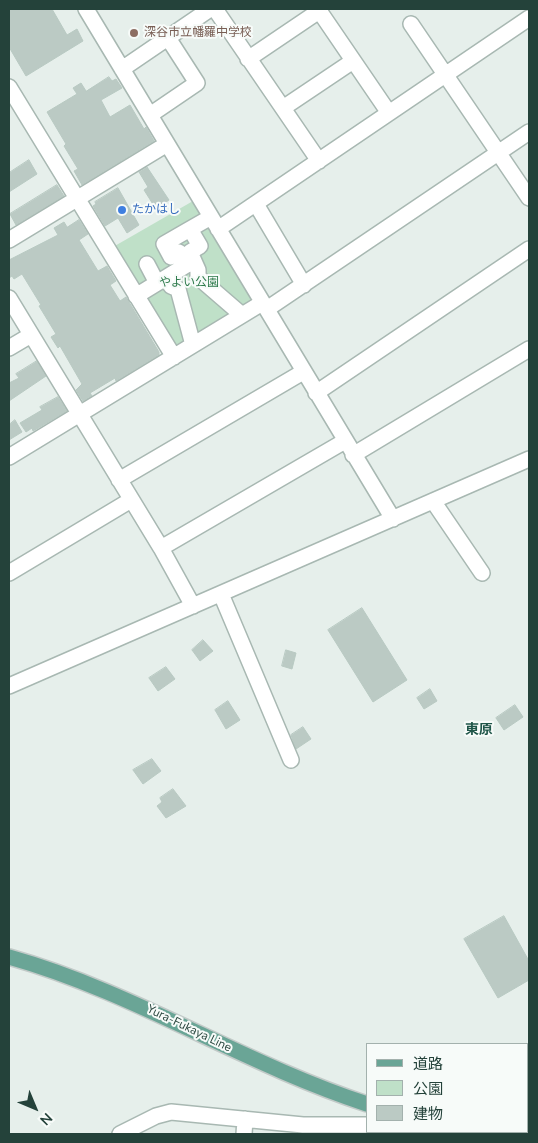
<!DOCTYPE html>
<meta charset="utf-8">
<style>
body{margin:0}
#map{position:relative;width:538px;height:1143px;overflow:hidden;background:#e6efeb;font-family:"Nunito Sans","Noto Sans JP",sans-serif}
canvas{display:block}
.frame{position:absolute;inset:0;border:10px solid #24423a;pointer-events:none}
.legend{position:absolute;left:366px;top:1043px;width:162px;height:90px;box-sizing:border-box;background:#f7fbf9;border:1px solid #a3b1ad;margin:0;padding:6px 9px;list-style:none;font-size:15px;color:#24423a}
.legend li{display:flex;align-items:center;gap:10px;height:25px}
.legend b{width:25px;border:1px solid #a3b1ad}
.north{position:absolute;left:10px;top:1083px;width:50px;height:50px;-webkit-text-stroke:4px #f7fbf9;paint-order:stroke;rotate:135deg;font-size:14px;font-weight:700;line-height:20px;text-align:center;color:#24423a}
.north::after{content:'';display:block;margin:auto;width:18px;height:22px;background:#24423a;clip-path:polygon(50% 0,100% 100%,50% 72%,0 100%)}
</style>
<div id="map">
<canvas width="538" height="1143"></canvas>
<div class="frame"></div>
<ul class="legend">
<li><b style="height:6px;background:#6aa596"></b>道路</li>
<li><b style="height:14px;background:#bfe0c8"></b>公園</li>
<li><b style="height:14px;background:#bbcac4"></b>建物</li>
</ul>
<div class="north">N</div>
</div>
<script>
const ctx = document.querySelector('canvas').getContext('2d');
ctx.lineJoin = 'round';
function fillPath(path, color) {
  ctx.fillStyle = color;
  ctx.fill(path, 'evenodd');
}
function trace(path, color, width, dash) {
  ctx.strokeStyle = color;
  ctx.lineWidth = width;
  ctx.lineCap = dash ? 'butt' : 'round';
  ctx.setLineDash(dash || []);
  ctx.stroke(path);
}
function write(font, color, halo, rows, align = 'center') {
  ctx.font = font + ' "Nunito Sans","Noto Sans JP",sans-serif';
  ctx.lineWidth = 4;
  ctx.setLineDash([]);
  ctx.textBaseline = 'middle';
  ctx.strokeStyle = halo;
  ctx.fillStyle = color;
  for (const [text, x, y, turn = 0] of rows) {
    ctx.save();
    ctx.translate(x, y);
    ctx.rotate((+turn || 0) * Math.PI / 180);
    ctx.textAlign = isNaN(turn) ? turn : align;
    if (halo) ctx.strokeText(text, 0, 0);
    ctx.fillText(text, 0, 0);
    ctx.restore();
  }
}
fillPath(new Path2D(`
 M 193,201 L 252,298 L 251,304 L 178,348 L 172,346 L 113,247 Z`), '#bfe0c8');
const building = new Path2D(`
 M 9,9 L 52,9 L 67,35 L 77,29 L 83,41 L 26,76 L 9,47 Z
 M 109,77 L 112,81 L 116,79 L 122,88 L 101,100 L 110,117 L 130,105 L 144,129 L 146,127 L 154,141 L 82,185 L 74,171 L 78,169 L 64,146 L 66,144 L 47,112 L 77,94 L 73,88 L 81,83 L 86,91 Z
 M 29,160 L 37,174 L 9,192 L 9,173 Z
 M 147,167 L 169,200 L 156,209 L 144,190 L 148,187 L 139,172 Z
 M 57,185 L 64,196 L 16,225 L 10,214 Z
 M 118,188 L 139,225 L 127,233 L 118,218 L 105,226 L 93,206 L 96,204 L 95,202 Z
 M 79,220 L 88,234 L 79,240 L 98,271 L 107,266 L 116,281 L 110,285 L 120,301 L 126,297 L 159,352 L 159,355 L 116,381 L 115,378 L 90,393 L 92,396 L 83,401 L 76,390 L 82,384 L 60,346 L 58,348 L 51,337 L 56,334 L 39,306 L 41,305 L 22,274 L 14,279 L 12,276 L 9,278 L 9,260 L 58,235 L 54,228 L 64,222 L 67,227 Z
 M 37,361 L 46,376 L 9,401 L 9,383 L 19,378 L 16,374 Z
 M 58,397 L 67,411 L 33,431 L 32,428 L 26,432 L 20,423 L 42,410 L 40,407 Z
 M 15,420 L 22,432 L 9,440 L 9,425 Z
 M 362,608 L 407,680 L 373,702 L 328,630 Z
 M 203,640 L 213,651 L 200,661 L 192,650 Z
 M 286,650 L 296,653 L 292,669 L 282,666 Z
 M 166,667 L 175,679 L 158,691 L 149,678 Z
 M 430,689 L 437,701 L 424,709 L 417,698 Z
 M 228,701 L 240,720 L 226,729 L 215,710 Z
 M 515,705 L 523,717 L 504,730 L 496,718 Z
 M 303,727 L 311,739 L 296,749 L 291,735 Z
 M 152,759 L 161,771 L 143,784 L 133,770 Z
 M 173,789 L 186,806 L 166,818 L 157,806 L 162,802 L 160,798 Z
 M 504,916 L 529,961 L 529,980 L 498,998 L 464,939 Z`);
fillPath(building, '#bbcac4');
trace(building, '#b8c9c2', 1);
const minor = new Path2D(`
 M 86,9 L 393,519
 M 215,9 L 319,161
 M 318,9 L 389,113
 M 411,24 L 529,198
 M 248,59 L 319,11
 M 122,69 L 210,9
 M 9,87 L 174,357
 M 283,108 L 353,61
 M 150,115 L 197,83 L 168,38
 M 256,204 L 304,285
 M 211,217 L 190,229 L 200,246 L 190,252 L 198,270 L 198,277 L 242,315
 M 218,229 L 529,18
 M 9,240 L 167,144
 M 147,264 L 157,283
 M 187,265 L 179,252 L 171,257 L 164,244 L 190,229
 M 166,278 L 171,286 L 178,289 L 193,345
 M 136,296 L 193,261
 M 9,298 L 161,548 L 193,606
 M 267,309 L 529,132
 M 9,348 L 31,335
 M 316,393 L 529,249
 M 353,455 L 529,349
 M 9,457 L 262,303
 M 119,480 L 303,372
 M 433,501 L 482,573
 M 161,548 L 345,441
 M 9,573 L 131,500
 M 221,594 L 291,760
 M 9,686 L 529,459
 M 120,1134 L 156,1116 L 171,1112 L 303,1125 L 367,1125
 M 244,1134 L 245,1119`);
const major = new Path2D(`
 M 9,957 C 134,992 244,1064 367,1104
 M 527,1114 L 529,1114`);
trace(minor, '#a8b8b2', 18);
trace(major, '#c2cac8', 18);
trace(minor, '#fff', 15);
trace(major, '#6aa596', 15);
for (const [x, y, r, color] of [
 [134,33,5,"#8d6e63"],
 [122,210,5,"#3f7fe0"]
]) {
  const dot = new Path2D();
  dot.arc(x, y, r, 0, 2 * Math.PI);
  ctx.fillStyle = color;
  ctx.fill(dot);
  trace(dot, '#f7fbf9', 2);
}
write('12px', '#785e54', '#f7fbf9', [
 ["深谷市立幡羅中学校",144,33]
], 'left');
write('12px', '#366cbe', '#f7fbf9', [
 ["たかはし",132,210]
], 'left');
write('12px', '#2d7a4b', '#f7fbf9', [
 ["やよい公園",189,283]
]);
write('12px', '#24423a', '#f7fbf9', [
 ["Yura-Fukaya Line",189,1029,26]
]);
write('bold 14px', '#1f5548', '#f7fbf9', [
 ["東原",479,731]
]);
</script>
